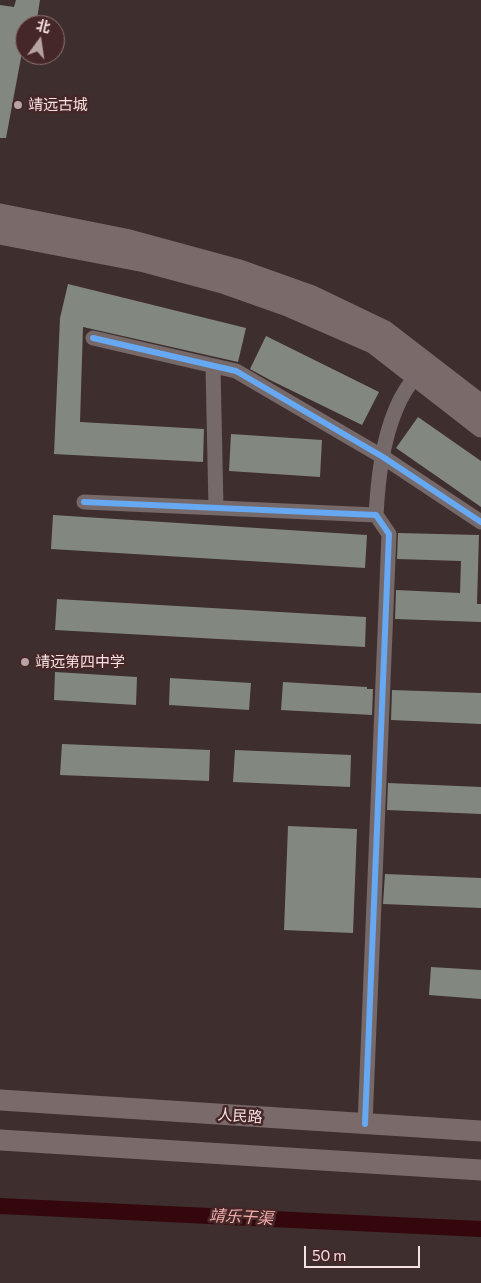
<!DOCTYPE html>
<meta charset="utf-8">
<style>
body{margin:0}
#map{position:relative;width:481px;height:1283px;overflow:hidden;background:#3f2e2e;font-family:Commissioner,"Noto Sans SC",sans-serif}
canvas{display:block}
.north{position:absolute;left:15px;top:15px;width:50px;height:50px;box-sizing:border-box;background:#462728;border:1px solid #8d7272;border-radius:50%;rotate:14deg;font-size:14px;font-weight:700;line-height:20px;text-align:center;color:#f7e2e1}
.north::after{content:'';display:block;margin:auto;width:18px;height:22px;background:#b7a3a2;clip-path:polygon(50% 0,100% 100%,50% 72%,0 100%)}
.scale{position:absolute;left:304px;top:1246px;width:116px;height:22px;box-sizing:border-box;border:2px solid #f7e2e1;border-top:0;padding-left:6px;font-size:15px;line-height:18px;white-space:nowrap;color:#f7e2e1;-webkit-text-stroke:4px #462728;paint-order:stroke}
</style>
<div id="map">
<canvas width="481" height="1283"></canvas>
<div class="north">北</div>
<div class="scale">50 m</div>
</div>
<script>
const ctx = document.querySelector('canvas').getContext('2d');
ctx.lineJoin = 'round';
function trace(path, color, width, dash) {
  ctx.strokeStyle = color;
  ctx.lineWidth = width;
  ctx.lineCap = dash ? 'butt' : 'round';
  ctx.setLineDash(dash || []);
  ctx.stroke(path);
}
function fillPath(path, color) {
  ctx.fillStyle = color;
  ctx.fill(path, 'evenodd');
}
function write(font, color, halo, rows, align = 'center') {
  ctx.font = font + ' Commissioner,"Noto Sans SC",sans-serif';
  ctx.lineWidth = 5;
  ctx.setLineDash([]);
  ctx.textBaseline = 'middle';
  ctx.strokeStyle = halo;
  ctx.fillStyle = color;
  for (const [text, x, y, turn = 0] of rows) {
    ctx.save();
    ctx.translate(x, y);
    ctx.rotate((+turn || 0) * Math.PI / 180);
    ctx.textAlign = isNaN(turn) ? turn : align;
    if (halo) ctx.strokeText(text, 0, 0);
    ctx.fillText(text, 0, 0);
    ctx.restore();
  }
}
trace(new Path2D(`
 M 0,1206 L 481,1229`), '#33070c', 16);
fillPath(new Path2D(`
 M 16,0 L 40,0 L 36,25 L 25,25 L 25,47 L 23,47 L 6,138 L 0,138 L 0,5 L 14,7 Z
 M 68,284 L 246,328 L 238,362 L 83,327 L 80,422 L 204,429 L 203,462 L 54,454 L 60,318 Z
 M 266,336 L 379,392 L 362,425 L 270,380 L 250,369 Z
 M 418,417 L 481,461 L 481,507 L 396,448 Z
 M 231,434 L 322,440 L 320,477 L 229,471 Z
 M 53,515 L 367,535 L 365,568 L 51,549 Z
 M 398,533 L 479,535 L 477,604 L 481,604 L 481,622 L 395,619 L 396,590 L 460,593 L 461,561 L 397,559 Z
 M 57,599 L 366,617 L 365,647 L 55,630 Z
 M 55,672 L 137,677 L 136,705 L 54,700 Z
 M 170,678 L 251,683 L 249,710 L 169,705 Z
 M 283,682 L 367,687 L 367,689 L 373,689 L 372,715 L 281,710 Z
 M 392,690 L 481,693 L 481,724 L 391,720 Z
 M 62,744 L 210,750 L 209,781 L 60,775 Z
 M 235,750 L 351,755 L 350,787 L 233,782 Z
 M 388,783 L 481,787 L 481,814 L 387,810 Z
 M 288,826 L 357,829 L 353,933 L 284,930 Z
 M 385,874 L 481,878 L 481,908 L 383,904 Z
 M 431,967 L 481,970 L 481,999 L 429,995 Z`), '#828780');
trace(new Path2D(`
 M 93,338 L 236,371 L 383,457 L 481,522
 M 213,366 L 216,508
 M 84,502 L 376,515 L 389,534 L 365,1124
 M 376,515 C 378,480 382,442 396,409 C 401,396 412,380 421,369`), '#766969', 15);
trace(new Path2D(`
 M 0,214 L 125,239 L 239,270 L 312,296 L 385,331 L 481,405
 M 0,234 L 145,262 L 223,283 L 288,306 L 373,343 L 481,427
 M 0,1100 L 481,1131
 M 0,1140 L 481,1170`), '#7a6a6a', 21);
trace(new Path2D(`
 M 93,338 L 236,371 L 383,457 L 481,522
 M 84,502 L 376,515 L 389,534 L 365,1124`), '#66a8f1', 6);
for (const [x, y, r, color] of [
 [18,105,5,"#b7a3a2"],
 [25,662,5,"#b7a3a2"]
]) {
  const dot = new Path2D();
  dot.arc(x, y, r, 0, 2 * Math.PI);
  ctx.fillStyle = color;
  ctx.fill(dot);
  trace(dot, '#462728', 2);
}
write('15px', '#f7e2e1', '#462728', [
 ["靖远古城",28,105],
 ["靖远第四中学",35,662]
], 'left');
write('15px', '#f7e2e1', '#462728', [
 ["人民路",240,1116,4]
]);
write('italic 16px', '#f5adad', '#462728', [
 ["靖乐干渠",241,1217,3]
]);
</script>
